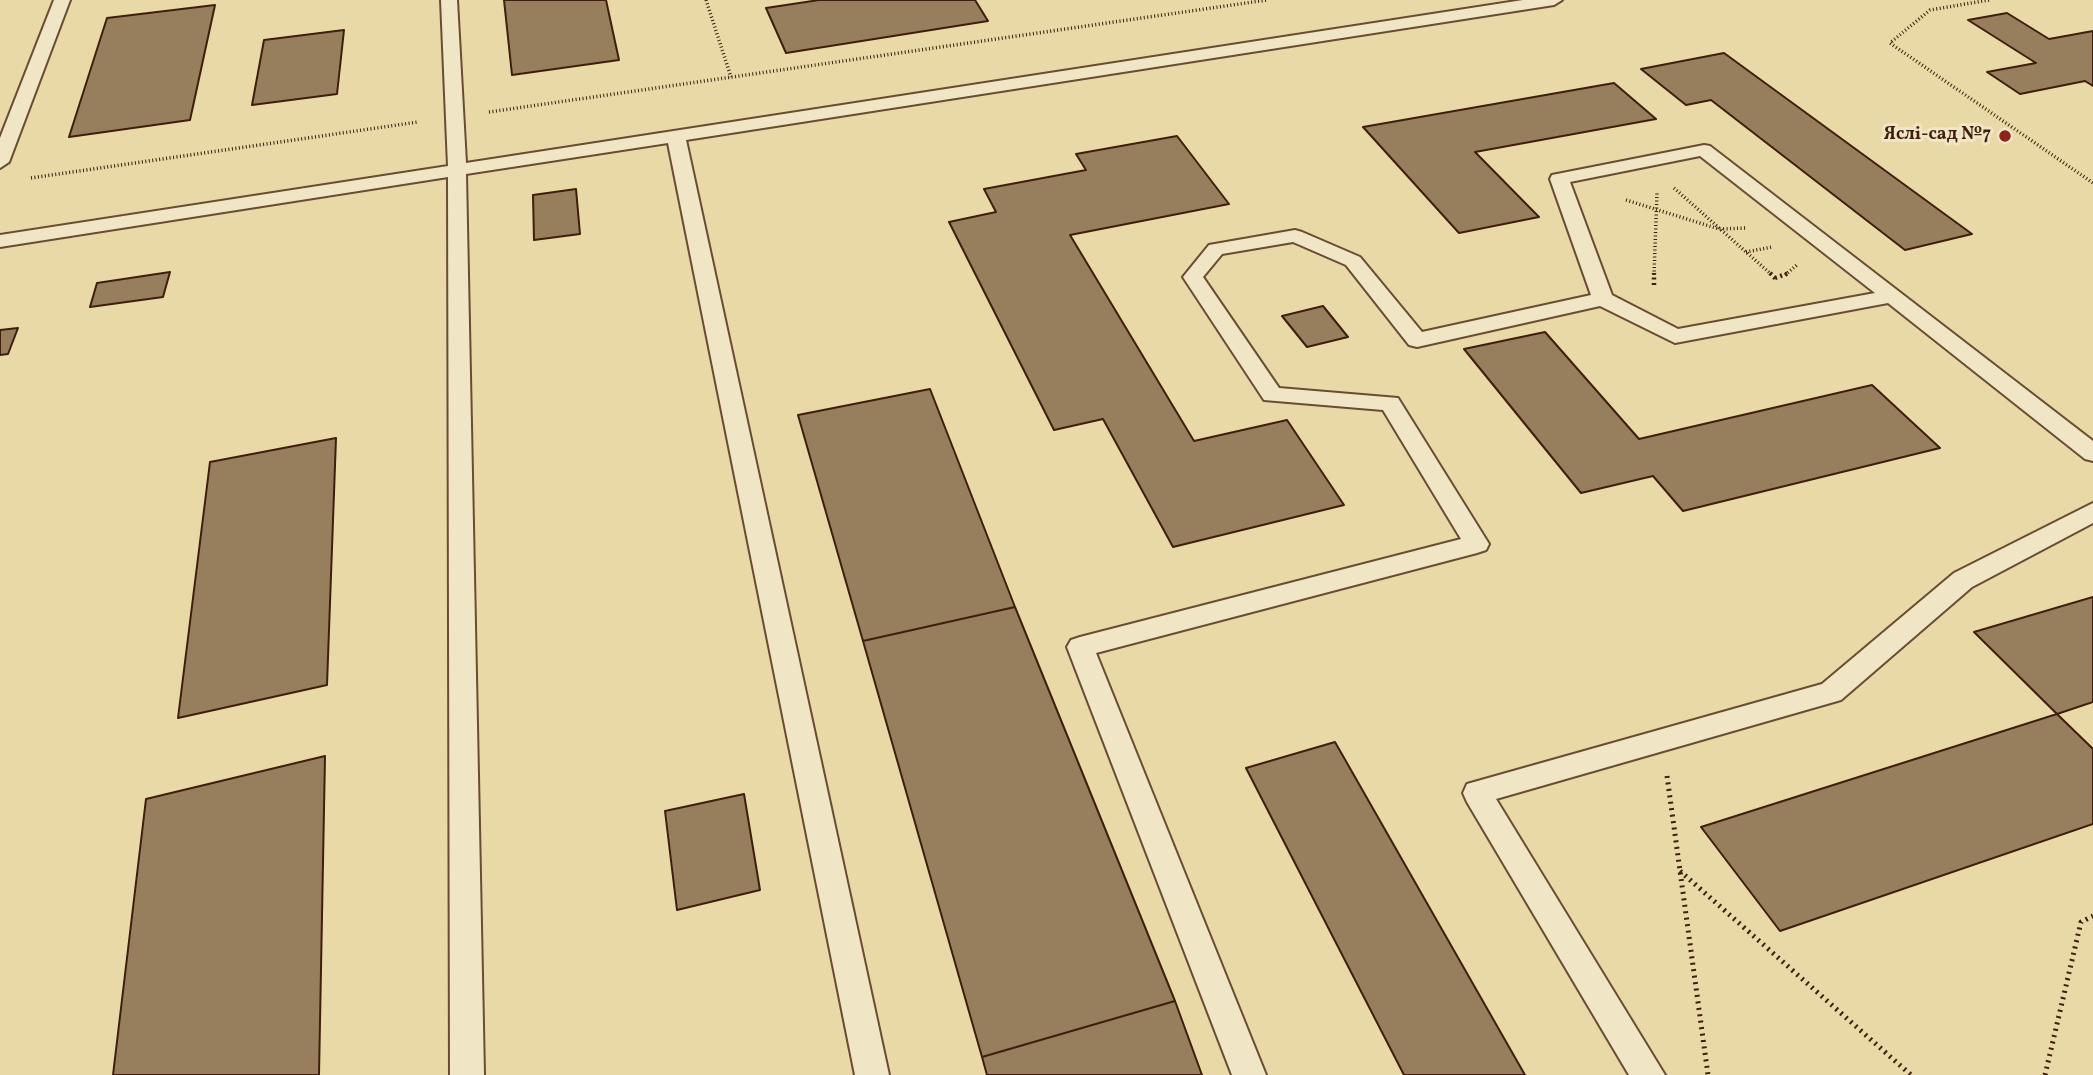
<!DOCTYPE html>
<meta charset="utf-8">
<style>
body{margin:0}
canvas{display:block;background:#e8d9a7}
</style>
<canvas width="2093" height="1075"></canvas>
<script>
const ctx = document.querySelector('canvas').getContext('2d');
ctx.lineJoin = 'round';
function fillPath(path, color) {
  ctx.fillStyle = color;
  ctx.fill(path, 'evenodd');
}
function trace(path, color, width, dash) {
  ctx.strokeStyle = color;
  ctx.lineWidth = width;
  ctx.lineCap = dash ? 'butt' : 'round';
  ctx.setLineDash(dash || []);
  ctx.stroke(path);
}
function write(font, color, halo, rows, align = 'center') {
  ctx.font = font + ' Vollkorn,serif';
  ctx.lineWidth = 6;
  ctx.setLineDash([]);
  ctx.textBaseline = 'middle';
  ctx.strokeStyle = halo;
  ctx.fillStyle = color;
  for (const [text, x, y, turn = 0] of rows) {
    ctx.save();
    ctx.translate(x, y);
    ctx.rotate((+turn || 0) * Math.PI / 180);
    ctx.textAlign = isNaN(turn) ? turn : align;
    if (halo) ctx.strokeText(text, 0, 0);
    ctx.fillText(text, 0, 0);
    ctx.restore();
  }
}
const building = new Path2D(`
 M 504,0 L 606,0 L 619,60 L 512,75 Z
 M 819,0 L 975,0 L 988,21 L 786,53 L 766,8 Z
 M 215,5 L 190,120 L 69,137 L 107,18 Z
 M 2007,13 L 2049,39 L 2093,31 L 2093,86 L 2085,81 L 2020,94 L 1987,72 L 2036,63 L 1968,20 Z
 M 344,30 L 337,94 L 252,105 L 264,40 Z
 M 1724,53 L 1972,234 L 1905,250 L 1711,100 L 1686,105 L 1641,69 Z
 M 1614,83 L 1656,119 L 1475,152 L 1539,217 L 1459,233 L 1363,127 Z
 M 1177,136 L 1229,204 L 1070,235 L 1194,441 L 1287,420 L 1344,505 L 1173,547 L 1103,419 L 1054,430 L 949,222 L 996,212 L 984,189 L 1086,170 L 1076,154 Z
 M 576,189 L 580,234 L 534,240 L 533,195 Z
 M 170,272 L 163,297 L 90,307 L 97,283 Z
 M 1323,306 L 1348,337 L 1307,347 L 1282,316 Z
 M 18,328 L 8,354 L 0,355 L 0,330 Z
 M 1545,332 L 1639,439 L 1872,385 L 1940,448 L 1683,511 L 1653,476 L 1581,493 L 1464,349 Z
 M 930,389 L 1015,607 L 863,641 L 798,415 Z
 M 336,438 L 327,685 L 178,718 L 210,462 Z
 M 2093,597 L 2093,702 L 2057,714 L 1974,632 Z
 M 1015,607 L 1175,1001 L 982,1057 L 863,641 Z
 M 2057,714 L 2093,749 L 2093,824 L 1780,931 L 1701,827 Z
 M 1335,742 L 1525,1075 L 1404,1075 L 1246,768 Z
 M 325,756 L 319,1075 L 113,1075 L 146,799 Z
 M 744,794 L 760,890 L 677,910 L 665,811 Z
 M 1175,1001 L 1202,1075 L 987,1075 L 982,1057 Z`);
fillPath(building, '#977f5d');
trace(building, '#3f1e0c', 2);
const lane = new Path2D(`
 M 54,0 L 70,0 L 9,162 L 0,168 L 0,138 Z
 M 441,0 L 457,0 L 466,163 L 1523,0 L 1562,0 L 1554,5 L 686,140 L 889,1075 L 855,1075 L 668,143 L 466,174 L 484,1075 L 450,1075 L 448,177 L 0,247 L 0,235 L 448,166 Z
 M 1704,145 L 1710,146 L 2093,441 L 2093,461 L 2085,459 L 1888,303 L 1675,343 L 1600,306 L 1417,347 L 1409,345 L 1346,265 L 1293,242 L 1222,254 L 1203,277 L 1279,388 L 1398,398 L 1489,544 L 1486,550 L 1477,553 L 1096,653 L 1266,1075 L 1232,1075 L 1067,647 L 1071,640 L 1080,637 L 1461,539 L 1383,410 L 1264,400 L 1183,277 L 1209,245 L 1295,230 L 1302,232 L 1360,257 L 1422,332 L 1591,295 L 1550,179 L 1552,175 ZM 1700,156 L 1875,293 L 1678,329 L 1612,295 L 1570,182 Z
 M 2093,503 L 2093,523 L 1972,587 L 1841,700 L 1496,799 L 1665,1075 L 1629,1075 L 1467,802 L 1463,793 L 1467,784 L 1822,684 L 1954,573 Z`);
trace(lane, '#694d33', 4);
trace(new Path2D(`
 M 706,0 L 731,77
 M 1989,0 L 1930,10 L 1890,43 L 2093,183
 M 489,112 L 1267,0
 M 31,178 L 418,122
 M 1674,188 L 1772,275
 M 1626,200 L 1719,229 L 1746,228
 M 1746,252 L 1772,247
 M 1654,275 L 1657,193
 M 1785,275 L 1797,265`), '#3f1e0c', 3.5, [1, 2.5]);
trace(new Path2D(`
 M 1770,273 L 1777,280
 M 1775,278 L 1789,273
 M 1654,285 L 1654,273`), '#3f1e0c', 4.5, [2, 3.5]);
trace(new Path2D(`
 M 1667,776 L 1708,1075
 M 1680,871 L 1911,1075
 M 2045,1075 L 2081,922 L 2093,916`), '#3f1e0c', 5, [2, 4.5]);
fillPath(lane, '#f0e6c6');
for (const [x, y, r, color] of [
 [2005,136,7,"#8f2418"]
]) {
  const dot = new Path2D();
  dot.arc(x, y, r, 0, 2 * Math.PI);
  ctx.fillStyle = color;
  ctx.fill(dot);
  trace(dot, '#f0e6c6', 2.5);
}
write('bold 18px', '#3f1e0c', '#f0e6c6', [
 ["Яслі-сад №7",1991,136]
], 'right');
</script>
